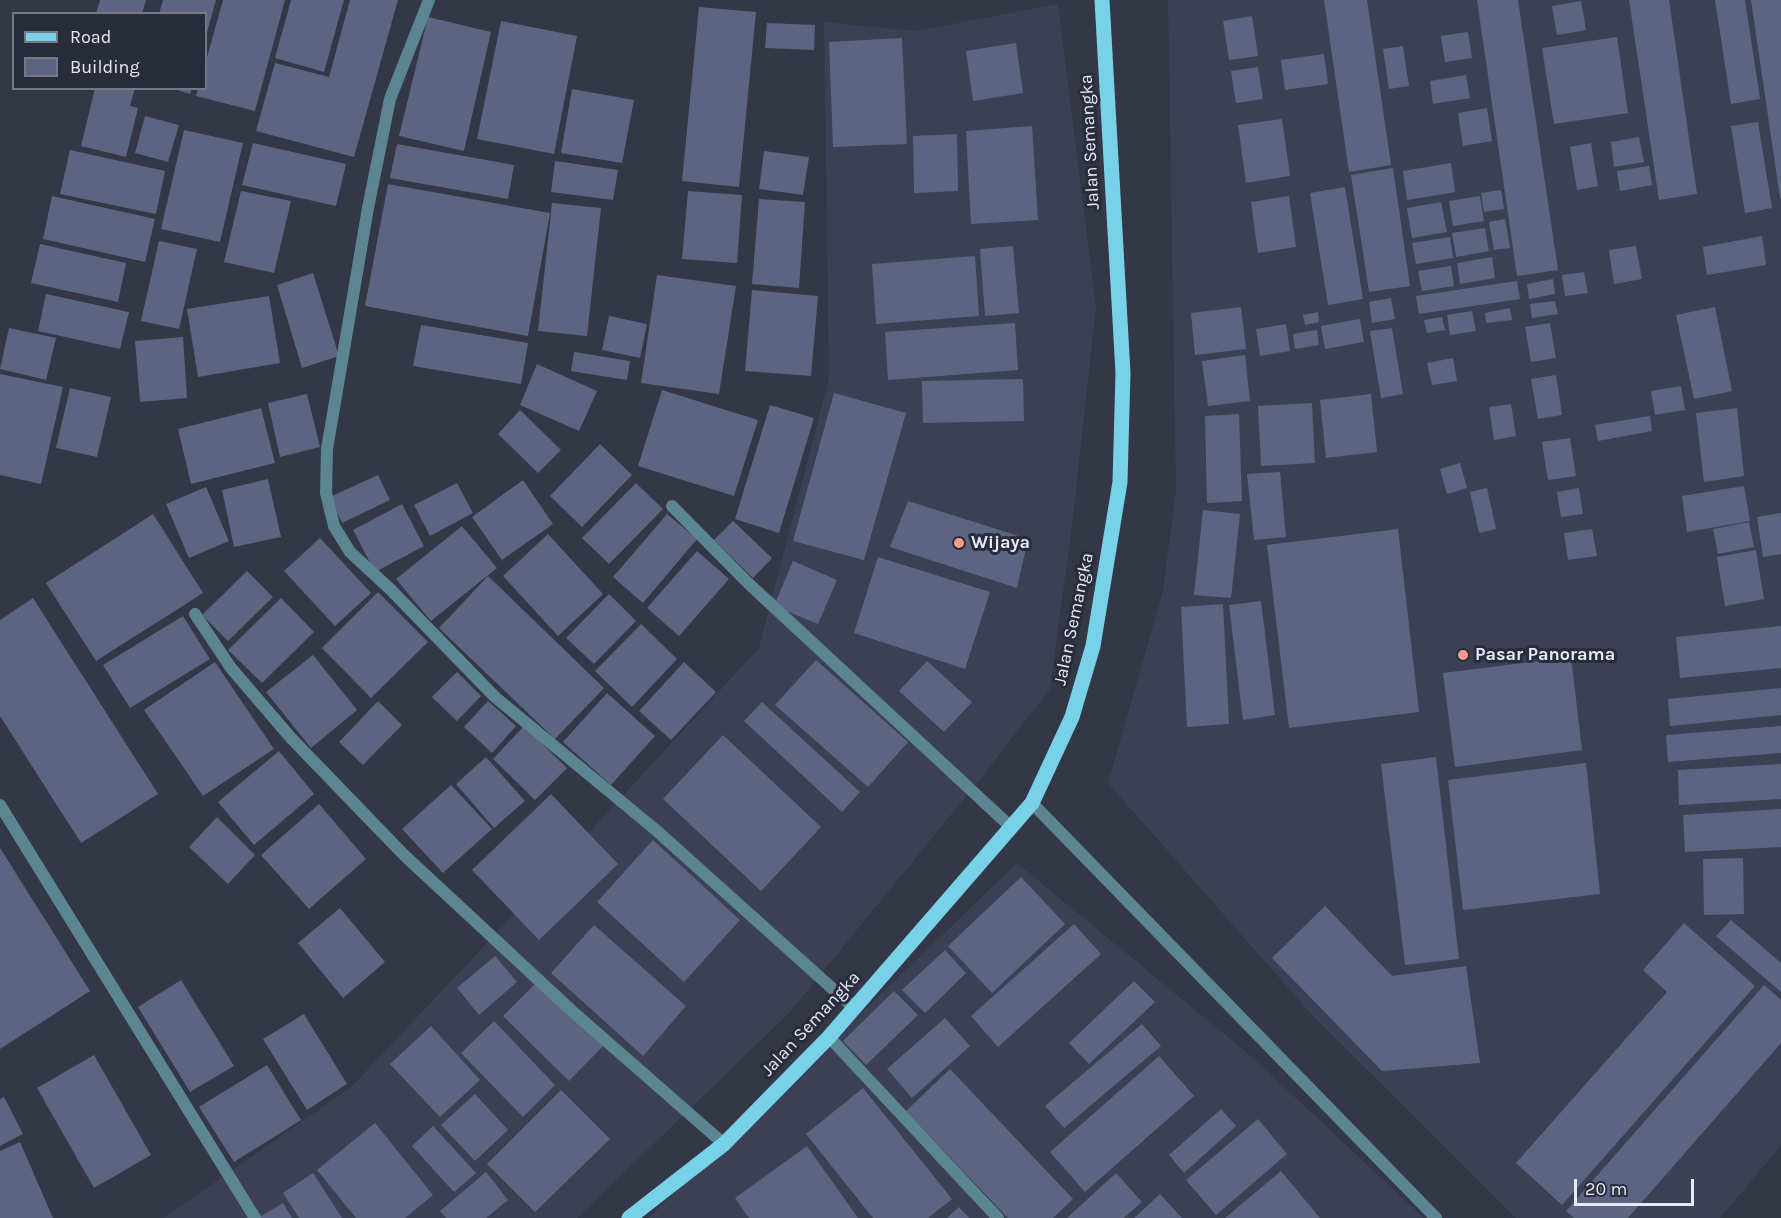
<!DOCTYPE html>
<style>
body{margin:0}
#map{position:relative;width:1781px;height:1218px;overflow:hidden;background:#333746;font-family:Karla,sans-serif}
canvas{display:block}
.legend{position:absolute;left:12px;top:12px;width:195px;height:78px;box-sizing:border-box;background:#292c3b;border:2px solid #757885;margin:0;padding:8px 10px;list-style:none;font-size:18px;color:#e7eaf4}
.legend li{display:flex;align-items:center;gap:12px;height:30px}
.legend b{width:30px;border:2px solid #757885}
.scale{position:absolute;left:1574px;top:1179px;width:120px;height:27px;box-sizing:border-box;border:3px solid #e7eaf4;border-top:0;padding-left:8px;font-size:18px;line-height:21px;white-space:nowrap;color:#e7eaf4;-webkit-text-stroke:4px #292c3b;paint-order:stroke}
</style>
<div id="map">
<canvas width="1781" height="1218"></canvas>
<ul class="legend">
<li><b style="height:8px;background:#78d1e9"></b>Road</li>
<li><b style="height:16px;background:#5c6481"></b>Building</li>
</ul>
<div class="scale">20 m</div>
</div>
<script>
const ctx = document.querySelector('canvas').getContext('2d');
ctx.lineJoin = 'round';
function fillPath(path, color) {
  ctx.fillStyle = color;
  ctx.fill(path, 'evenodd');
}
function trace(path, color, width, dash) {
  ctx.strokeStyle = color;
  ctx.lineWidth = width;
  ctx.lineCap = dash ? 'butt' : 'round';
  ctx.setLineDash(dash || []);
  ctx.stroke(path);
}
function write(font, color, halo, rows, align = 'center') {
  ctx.font = font + ' Karla,sans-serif';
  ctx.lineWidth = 6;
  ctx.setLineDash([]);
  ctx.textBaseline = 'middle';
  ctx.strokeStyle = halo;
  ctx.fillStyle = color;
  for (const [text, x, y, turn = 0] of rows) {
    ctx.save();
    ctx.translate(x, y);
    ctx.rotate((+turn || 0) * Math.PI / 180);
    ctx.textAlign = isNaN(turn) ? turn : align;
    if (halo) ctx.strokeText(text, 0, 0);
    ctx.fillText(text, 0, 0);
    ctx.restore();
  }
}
fillPath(new Path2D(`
 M 1168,0 L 1781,0 L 1781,1146 L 1720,1218 L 1516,1218 L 1311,1014 L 1108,783 L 1163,591 L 1176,489 Z
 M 1058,4 L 1096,307 L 1072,526 L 1050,689 L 981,778 L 789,1013 L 577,1218 L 164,1218 L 351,1087 L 489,941 L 759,648 L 829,378 L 824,22 L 916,31 Z
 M 1017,863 L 1252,1057 L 1424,1218 L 648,1218 Z`), '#3c4055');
fillPath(new Path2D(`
 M 100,0 L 146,0 L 142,14 L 96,14 Z
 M 163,0 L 216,0 L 206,36 L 206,14 L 159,14 Z
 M 223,0 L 285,0 L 255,111 L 196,96 L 198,88 L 206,88 L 206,61 Z
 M 291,0 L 344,0 L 324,72 L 275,58 Z
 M 350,0 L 398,0 L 354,157 L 256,131 L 275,63 L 329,77 Z
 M 1324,0 L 1367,0 L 1391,165 L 1349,172 Z
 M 1477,0 L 1518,0 L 1558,270 L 1517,276 Z
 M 1629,0 L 1669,0 L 1697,194 L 1659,200 Z
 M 1715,0 L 1745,0 L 1760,99 L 1731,104 Z
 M 1751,0 L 1781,0 L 1781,198 L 1780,198 Z
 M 1581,1 L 1586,30 L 1557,35 L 1552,6 Z
 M 699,7 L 756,12 L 739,187 L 682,181 Z
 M 1252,16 L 1258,56 L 1229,60 L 1223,21 Z
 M 428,17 L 491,32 L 464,151 L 399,136 Z
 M 501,21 L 577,36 L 554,154 L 477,139 Z
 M 767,23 L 815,25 L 814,50 L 765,48 Z
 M 1468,32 L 1472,58 L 1445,62 L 1441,36 Z
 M 1617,37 L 1628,113 L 1554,124 L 1542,48 Z
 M 902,38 L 907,144 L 833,147 L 829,42 Z
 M 1016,43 L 1023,93 L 973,101 L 966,51 Z
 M 1403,46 L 1409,86 L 1389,89 L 1383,49 Z
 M 1324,54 L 1328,84 L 1285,90 L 1281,60 Z
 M 1258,67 L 1263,99 L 1236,103 L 1231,71 Z
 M 1466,75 L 1470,98 L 1433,104 L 1430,81 Z
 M 95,88 L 135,88 L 130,106 L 138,108 L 126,157 L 81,146 Z
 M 171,88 L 192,88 L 190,94 Z
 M 572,89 L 634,100 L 622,163 L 561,153 Z
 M 1487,108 L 1492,141 L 1463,146 L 1458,113 Z
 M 145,116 L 179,125 L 168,162 L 135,153 Z
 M 1282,119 L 1290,176 L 1246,183 L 1238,125 Z
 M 1758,122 L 1772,208 L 1745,213 L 1731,126 Z
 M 1032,126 L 1038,220 L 971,224 L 966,131 Z
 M 184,130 L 243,143 L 220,242 L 161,229 Z
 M 957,134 L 958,191 L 914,193 L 913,136 Z
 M 1639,137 L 1644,162 L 1614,167 L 1611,142 Z
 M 253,143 L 346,164 L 336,206 L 242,185 Z
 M 1591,143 L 1598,186 L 1577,190 L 1570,147 Z
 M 397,144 L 514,165 L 508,199 L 390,178 Z
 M 70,150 L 165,171 L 156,214 L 60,194 Z
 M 764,151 L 809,157 L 803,195 L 759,189 Z
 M 555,161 L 618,170 L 613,200 L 551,192 Z
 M 1451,163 L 1455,192 L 1407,200 L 1403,171 Z
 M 1649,166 L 1652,185 L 1620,191 L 1617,171 Z
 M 1393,168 L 1410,286 L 1369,292 L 1351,175 Z
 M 388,184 L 550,213 L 528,336 L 365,306 Z
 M 1345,187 L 1363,299 L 1328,305 L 1310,193 Z
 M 1501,190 L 1504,209 L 1484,212 L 1481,193 Z
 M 241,191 L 291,201 L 274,273 L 224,262 Z
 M 688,191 L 742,195 L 737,263 L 682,259 Z
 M 52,196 L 155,219 L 145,262 L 43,239 Z
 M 1289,196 L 1296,247 L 1258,253 L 1251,202 Z
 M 1480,196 L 1484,221 L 1453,226 L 1449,201 Z
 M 759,199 L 805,202 L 799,288 L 752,284 Z
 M 1441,202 L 1447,232 L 1412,238 L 1407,208 Z
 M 552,203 L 601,208 L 587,336 L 538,331 Z
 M 1505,219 L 1510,248 L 1494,250 L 1489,222 Z
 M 1485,228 L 1489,251 L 1456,257 L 1452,233 Z
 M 1762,236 L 1766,265 L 1707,275 L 1703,247 Z
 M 1450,237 L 1453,258 L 1416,264 L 1412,243 Z
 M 159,241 L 197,249 L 179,329 L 141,321 Z
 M 40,244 L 126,263 L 118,302 L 31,283 Z
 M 1013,246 L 1019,313 L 985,316 L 980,249 Z
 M 1636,246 L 1642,279 L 1614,284 L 1609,250 Z
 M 975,256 L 979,316 L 876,324 L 872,264 Z
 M 1492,257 L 1495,278 L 1460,284 L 1457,263 Z
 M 1451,266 L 1454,286 L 1422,291 L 1418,271 Z
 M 1584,272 L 1588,293 L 1565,296 L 1562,275 Z
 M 313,273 L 339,356 L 302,368 L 277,285 Z
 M 657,275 L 736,286 L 719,394 L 641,383 Z
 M 1553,279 L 1555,294 L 1529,299 L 1527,284 Z
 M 1517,281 L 1520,299 L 1419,314 L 1416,296 Z
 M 752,290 L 818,296 L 811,376 L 745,371 Z
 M 46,294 L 129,312 L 120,349 L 38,331 Z
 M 269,296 L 280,363 L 198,377 L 187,309 Z
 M 1391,298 L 1395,319 L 1372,323 L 1369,302 Z
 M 1555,301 L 1558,314 L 1532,318 L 1530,304 Z
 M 1241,307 L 1246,349 L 1195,355 L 1191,313 Z
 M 1715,307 L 1732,391 L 1694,399 L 1676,315 Z
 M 1510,308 L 1512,320 L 1486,323 L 1485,313 Z
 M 1472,311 L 1476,331 L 1450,335 L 1447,315 Z
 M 1318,312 L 1319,322 L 1305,325 L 1303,315 Z
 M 609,316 L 647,324 L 640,358 L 602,350 Z
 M 1442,317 L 1445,330 L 1427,333 L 1424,320 Z
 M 1360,319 L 1364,342 L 1325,349 L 1321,326 Z
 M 1015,323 L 1018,370 L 888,380 L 885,332 Z
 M 1550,323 L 1556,358 L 1531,362 L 1525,327 Z
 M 1286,324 L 1290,351 L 1260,356 L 1256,329 Z
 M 421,325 L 528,343 L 521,384 L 413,366 Z
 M 9,328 L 56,338 L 46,380 L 0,369 Z
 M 1392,328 L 1403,394 L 1381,398 L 1370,331 Z
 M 1317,330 L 1319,345 L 1295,349 L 1293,334 Z
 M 183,337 L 187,398 L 140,402 L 135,341 Z
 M 574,352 L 630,361 L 627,380 L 571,371 Z
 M 1245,355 L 1250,401 L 1208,406 L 1202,361 Z
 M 1453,358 L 1457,381 L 1432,385 L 1427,363 Z
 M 537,364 L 597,391 L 579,431 L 520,405 Z
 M 0,374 L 63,387 L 41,484 L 0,475 Z
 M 1556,375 L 1562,415 L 1538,419 L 1531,379 Z
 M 1023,379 L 1024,421 L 923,423 L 922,381 Z
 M 1681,386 L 1685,410 L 1655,415 L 1651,391 Z
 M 70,388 L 111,397 L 97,457 L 56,448 Z
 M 662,390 L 758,420 L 734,496 L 638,466 Z
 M 834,393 L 906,413 L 864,560 L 793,541 Z
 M 307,394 L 320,447 L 280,457 L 268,403 Z
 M 1371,394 L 1377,452 L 1326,458 L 1320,400 Z
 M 1312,403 L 1315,463 L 1261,466 L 1258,406 Z
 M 1511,404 L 1516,436 L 1494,440 L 1489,407 Z
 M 770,405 L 814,418 L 779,533 L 735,519 Z
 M 261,408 L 275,463 L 191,484 L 178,429 Z
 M 1737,408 L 1744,476 L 1704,482 L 1696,413 Z
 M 520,410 L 561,450 L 538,473 L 498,434 Z
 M 1239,414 L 1242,501 L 1207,503 L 1205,416 Z
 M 1650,416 L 1652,431 L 1598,441 L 1595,425 Z
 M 1570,438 L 1576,476 L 1548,480 L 1542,442 Z
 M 600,444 L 632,475 L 582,527 L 550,496 Z
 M 1460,463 L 1467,488 L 1447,494 L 1440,469 Z
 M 1280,472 L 1286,537 L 1254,540 L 1247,474 Z
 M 378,475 L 390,500 L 342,523 L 330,497 Z
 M 268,479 L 281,537 L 234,547 L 222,490 Z
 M 523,480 L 553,524 L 502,560 L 472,517 Z
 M 457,483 L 473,513 L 430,536 L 414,505 Z
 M 636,483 L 663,509 L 609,564 L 582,538 Z
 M 1744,486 L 1750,521 L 1687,532 L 1682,496 Z
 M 206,487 L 229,541 L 189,558 L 166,504 Z
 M 1487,488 L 1496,529 L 1479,533 L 1470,492 Z
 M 1579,488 L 1583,514 L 1561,517 L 1557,492 Z
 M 908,501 L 1028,539 L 1017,588 L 890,547 Z
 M 402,504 L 424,546 L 375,572 L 353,530 Z
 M 1203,510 L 1240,514 L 1231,598 L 1194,595 Z
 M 1781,513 L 1781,554 L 1763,557 L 1757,517 Z
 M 153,514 L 203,593 L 96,661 L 46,583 Z
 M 667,514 L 697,539 L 643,603 L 613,577 Z
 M 733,521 L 772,558 L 753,578 L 714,540 Z
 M 1749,522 L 1754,547 L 1718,554 L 1713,529 Z
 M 462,526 L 497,568 L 431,621 L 396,579 Z
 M 1398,529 L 1419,712 L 1289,728 L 1267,545 Z
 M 1592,529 L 1597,556 L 1568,560 L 1564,533 Z
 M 548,534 L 603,594 L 558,636 L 503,576 Z
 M 320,538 L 371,593 L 335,626 L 284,571 Z
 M 1756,550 L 1764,599 L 1725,606 L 1717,557 Z
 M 697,551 L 729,579 L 679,636 L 647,608 Z
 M 878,557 L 990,592 L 965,669 L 854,633 Z
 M 793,561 L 837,580 L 818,624 L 774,606 Z
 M 247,571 L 273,597 L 228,641 L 202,615 Z
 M 488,576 L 604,688 L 555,739 L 439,628 Z
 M 378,592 L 428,642 L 371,698 L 322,648 Z
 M 609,594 L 636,621 L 594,664 L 566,638 Z
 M 33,598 L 158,794 L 81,843 L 0,716 L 0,620 Z
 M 281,598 L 314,632 L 262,683 L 228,650 Z
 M 1261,601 L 1275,715 L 1243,720 L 1229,605 Z
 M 1223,604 L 1229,724 L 1187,727 L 1181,607 Z
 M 183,616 L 210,659 L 130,708 L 103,665 Z
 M 641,624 L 677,659 L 632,707 L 595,671 Z
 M 1781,626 L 1781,668 L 1680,678 L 1676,637 Z
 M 313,655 L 357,710 L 311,748 L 266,692 Z
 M 1571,657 L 1582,750 L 1455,767 L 1443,673 Z
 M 816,660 L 908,742 L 868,787 L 775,705 Z
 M 927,661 L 972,702 L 944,732 L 899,691 Z
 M 215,662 L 274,749 L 203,796 L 144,710 Z
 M 684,662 L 716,692 L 671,740 L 639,711 Z
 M 457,672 L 481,696 L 457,721 L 432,697 Z
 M 1781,688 L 1781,715 L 1670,726 L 1668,699 Z
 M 607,693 L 655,736 L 611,785 L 563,742 Z
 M 378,701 L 402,725 L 363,765 L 339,742 Z
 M 488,701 L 516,726 L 492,753 L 464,727 Z
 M 762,702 L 860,792 L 842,812 L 744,721 Z
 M 524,726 L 567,768 L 535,800 L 493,759 Z
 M 1781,726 L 1781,753 L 1668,762 L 1666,735 Z
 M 723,735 L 821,827 L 761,891 L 663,799 Z
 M 279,751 L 314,794 L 254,845 L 218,802 Z
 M 486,757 L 525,801 L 494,828 L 456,784 Z
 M 1436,757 L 1459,959 L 1405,965 L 1381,764 Z
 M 1586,763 L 1600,894 L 1463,910 L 1448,780 Z
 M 1781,764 L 1781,799 L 1679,805 L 1678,770 Z
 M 451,785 L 492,829 L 443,873 L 402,829 Z
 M 551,794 L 618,864 L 539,940 L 472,870 Z
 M 319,804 L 366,859 L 309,909 L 261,855 Z
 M 1781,809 L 1781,847 L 1685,852 L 1683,815 Z
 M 217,817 L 255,855 L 228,884 L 189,847 Z
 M 653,840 L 740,920 L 684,982 L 597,902 Z
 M 0,848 L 90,991 L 0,1049 Z
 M 1743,858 L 1744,914 L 1704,915 L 1703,859 Z
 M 1021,877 L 1065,924 L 992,993 L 948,946 Z
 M 1325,906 L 1392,976 L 1466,966 L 1480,1063 L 1382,1071 L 1272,958 Z
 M 340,908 L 385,962 L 343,998 L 298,943 Z
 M 1731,920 L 1781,963 L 1781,992 L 1716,936 Z
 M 1684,923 L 1755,986 L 1562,1205 L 1516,1163 L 1667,992 L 1643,970 Z
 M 1074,924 L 1101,954 L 998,1047 L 971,1016 Z
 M 594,925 L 686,1006 L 643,1056 L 551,973 Z
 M 945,950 L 966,973 L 925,1013 L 902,990 Z
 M 495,956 L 517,982 L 479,1015 L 457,988 Z
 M 181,980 L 234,1066 L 190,1092 L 138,1007 Z
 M 1134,981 L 1155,1002 L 1089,1064 L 1069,1043 Z
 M 537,982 L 603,1046 L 569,1081 L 503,1016 Z
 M 1764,985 L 1781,1000 L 1781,1043 L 1628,1218 L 1574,1218 L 1566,1211 Z
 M 894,991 L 918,1015 L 866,1065 L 843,1041 Z
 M 304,1014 L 347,1084 L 307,1110 L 263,1039 Z
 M 945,1018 L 970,1046 L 912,1098 L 887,1069 Z
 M 494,1021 L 555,1085 L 523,1117 L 461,1053 Z
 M 1142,1024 L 1161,1046 L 1064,1128 L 1045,1106 Z
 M 431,1026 L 480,1080 L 440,1117 L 390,1064 Z
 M 94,1055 L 151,1155 L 94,1188 L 37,1088 Z
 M 1159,1056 L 1194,1096 L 1085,1192 L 1050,1152 Z
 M 267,1065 L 301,1120 L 234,1162 L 199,1107 Z
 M 950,1069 L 1073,1199 L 1053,1218 L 1008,1218 L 906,1111 Z
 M 863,1088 L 952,1199 L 928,1218 L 873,1218 L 806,1134 Z
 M 561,1090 L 610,1139 L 535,1212 L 487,1164 Z
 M 475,1094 L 508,1130 L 475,1161 L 441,1125 Z
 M 4,1097 L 23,1134 L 0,1146 L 0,1099 Z
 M 1221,1109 L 1236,1126 L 1184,1173 L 1169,1155 Z
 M 1258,1119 L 1287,1154 L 1216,1215 L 1186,1180 Z
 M 375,1123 L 433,1195 L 405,1218 L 356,1218 L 317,1170 Z
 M 433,1126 L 476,1173 L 454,1192 L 412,1146 Z
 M 20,1142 L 53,1218 L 0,1218 L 0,1151 Z
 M 807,1146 L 858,1218 L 749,1218 L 735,1198 Z
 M 1281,1171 L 1320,1218 L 1225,1218 Z
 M 486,1172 L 508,1200 L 486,1218 L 446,1218 L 440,1211 Z
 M 313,1173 L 342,1218 L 299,1218 L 283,1193 Z
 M 1116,1173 L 1142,1202 L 1124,1218 L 1067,1218 Z
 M 1160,1194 L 1182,1218 L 1134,1218 Z
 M 283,1203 L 292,1218 L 258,1218 Z
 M 959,1207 L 969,1218 L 947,1218 Z`), '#5c6481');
trace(new Path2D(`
 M 429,0 L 390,99 L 368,208 L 327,449 L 326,493 L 334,526 L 350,552 L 390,589 L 495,697 L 657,831 L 854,1008
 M 672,506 L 748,583 L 1011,827
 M 195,614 L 231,668 L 291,738 L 404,855 L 572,1011 L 724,1144
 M 0,805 L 255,1218
 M 829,1037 L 998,1218`), '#5b8590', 12);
trace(new Path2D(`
 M 1032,803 L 1436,1218`), '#5b8590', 12);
trace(new Path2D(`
 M 629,1218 L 724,1144 L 829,1037 L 1032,803 L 1072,717 L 1093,646 L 1120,482 L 1123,373 L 1102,0`), '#78d1e9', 15);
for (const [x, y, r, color] of [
 [959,543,6,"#f59c92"],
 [1463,655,6,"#f59c92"]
]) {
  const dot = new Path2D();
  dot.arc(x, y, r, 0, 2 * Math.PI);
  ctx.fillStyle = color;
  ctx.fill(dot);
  trace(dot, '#292c3b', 2);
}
write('18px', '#e7eaf4', '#292c3b', [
 ["Jalan Semangka",1090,142,-93],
 ["Jalan Semangka",1074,619,-78],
 ["Jalan Semangka",811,1024,-47]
]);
write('bold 18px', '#e7eaf4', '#292c3b', [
 ["Wijaya",971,543],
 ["Pasar Panorama",1475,655]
], 'left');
</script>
